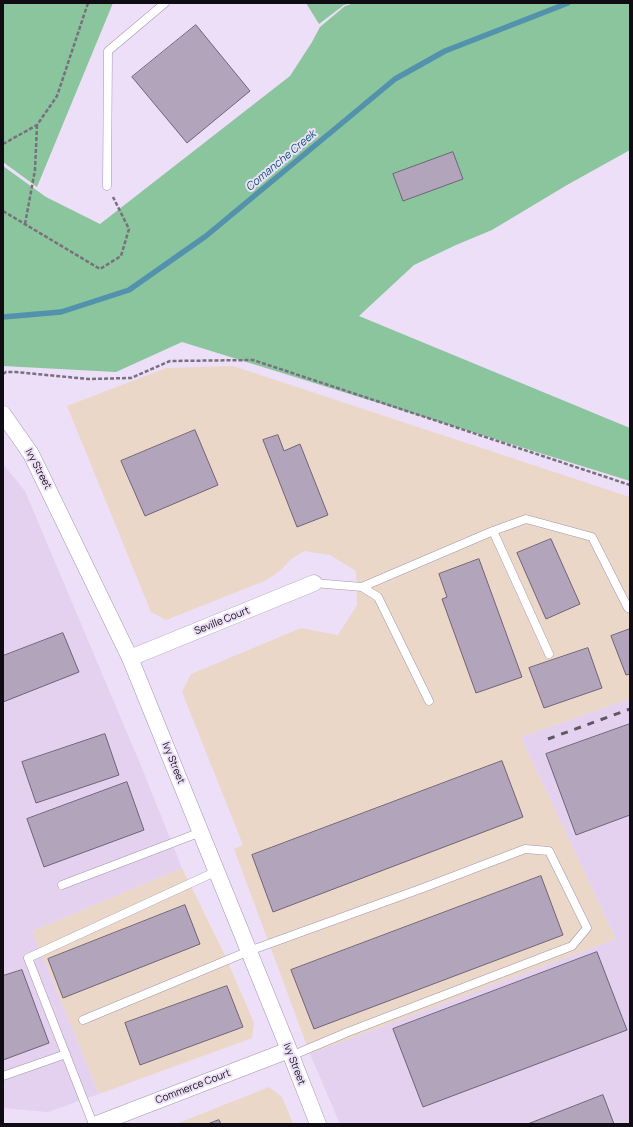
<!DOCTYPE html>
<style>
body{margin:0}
#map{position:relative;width:633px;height:1127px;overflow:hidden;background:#eddff7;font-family:Manrope,sans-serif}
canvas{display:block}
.frame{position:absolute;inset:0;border:4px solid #100c13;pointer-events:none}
</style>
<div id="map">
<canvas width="633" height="1127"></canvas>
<div class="frame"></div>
</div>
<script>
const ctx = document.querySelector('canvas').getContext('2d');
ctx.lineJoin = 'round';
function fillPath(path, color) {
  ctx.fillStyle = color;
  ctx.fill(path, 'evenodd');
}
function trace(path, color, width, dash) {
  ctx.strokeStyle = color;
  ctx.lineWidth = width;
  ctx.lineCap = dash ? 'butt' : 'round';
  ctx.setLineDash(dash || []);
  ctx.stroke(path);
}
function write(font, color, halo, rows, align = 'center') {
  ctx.font = font + ' Manrope,sans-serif';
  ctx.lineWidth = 4;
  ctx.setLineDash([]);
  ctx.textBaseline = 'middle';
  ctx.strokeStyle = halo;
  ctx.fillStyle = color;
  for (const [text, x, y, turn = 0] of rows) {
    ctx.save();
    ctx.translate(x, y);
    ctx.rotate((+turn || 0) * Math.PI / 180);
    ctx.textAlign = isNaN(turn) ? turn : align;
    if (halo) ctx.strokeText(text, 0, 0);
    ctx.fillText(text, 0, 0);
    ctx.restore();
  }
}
fillPath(new Path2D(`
 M 233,366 L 630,497 L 630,699 L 521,737 L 616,939 L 310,1054 L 234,849 L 243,845 L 182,692 L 191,674 L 301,628 L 338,635 L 357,605 L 356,571 L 330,555 L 304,551 L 290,560 L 281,570 L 267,580 L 166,620 L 151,612 L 67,406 L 166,368 Z
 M 182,868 L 224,953 L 254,1023 L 252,1038 L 99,1094 L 32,931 Z
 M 269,1087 L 282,1097 L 293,1124 L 176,1124 Z`), '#ebd7c8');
fillPath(new Path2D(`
 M 3,464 L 25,491 L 141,766 L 182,868 L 32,931 L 99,1094 L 48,1112 L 3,1108 Z
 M 630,699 L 630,1124 L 340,1124 L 310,1054 L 616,939 L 521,737 Z`), '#e3d1ef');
fillPath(new Path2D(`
 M 3,3 L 113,3 L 37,187 L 3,162 Z
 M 306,3 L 351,3 L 344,5 L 319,24 Z
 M 354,3 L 630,3 L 630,150 L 567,185 L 492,230 L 456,245 L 414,265 L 359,316 L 630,428 L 630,481 L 182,342 L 116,372 L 3,366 L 3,166 L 46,197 L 100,224 L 290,76 L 312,42 L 320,27 L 345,6 Z`), '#8bc59d');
trace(new Path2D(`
 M 3,317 L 61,312 L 129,290 L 206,236 L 395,79 L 445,51 L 568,3`), '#5292ac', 5.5);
const building = new Path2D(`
 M 196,25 L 250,91 L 187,143 L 132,77 Z
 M 453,152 L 463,179 L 403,201 L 393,174 Z
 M 195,430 L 218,485 L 145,516 L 121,461 Z
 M 278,435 L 284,451 L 300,444 L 328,515 L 297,527 L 263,440 Z
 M 551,539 L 580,604 L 546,619 L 517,553 Z
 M 479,559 L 522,677 L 476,693 L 442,599 L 447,597 L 439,574 Z
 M 630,629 L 630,674 L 626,675 L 611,636 Z
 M 63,633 L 79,672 L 3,702 L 3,656 Z
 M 588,648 L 602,688 L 544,708 L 529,668 Z
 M 630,724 L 630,815 L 576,835 L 546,754 Z
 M 105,734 L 119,775 L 36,803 L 22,762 Z
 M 502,761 L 523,817 L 273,912 L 252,855 Z
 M 127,782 L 144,830 L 44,867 L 27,819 Z
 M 541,876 L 563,935 L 314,1029 L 291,970 Z
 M 185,905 L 200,944 L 63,998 L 48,959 Z
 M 597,952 L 627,1030 L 423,1107 L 393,1029 Z
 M 22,970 L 49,1043 L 3,1060 L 3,976 Z
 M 227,986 L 243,1027 L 140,1065 L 125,1023 Z
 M 603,1095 L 614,1124 L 528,1124 Z
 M 219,1120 L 221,1124 L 208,1124 Z`);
fillPath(building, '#b2a5bb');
trace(building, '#706378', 1);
const lane = new Path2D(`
 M 107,186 L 108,51 L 165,3
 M 493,531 L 549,654
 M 314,583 L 362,587 L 378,597 L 429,701
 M 362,587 L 493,531 L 526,519 L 592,537 L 628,608
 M 62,885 L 201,832
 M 83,1020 L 249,951 L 423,888 L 525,849 L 549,851 L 587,928 L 572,946 L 348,1032 L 291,1056
 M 3,1076 L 66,1054
 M 93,1124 L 28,958 L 217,871`);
const street = new Path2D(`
 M 3,414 L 31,454 L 130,658 L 289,1050 L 318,1124
 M 130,658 L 314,583
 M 97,1124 L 289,1050`);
trace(lane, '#a396ac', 9);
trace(street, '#a396ac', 17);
trace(new Path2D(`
 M 3,144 L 37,125 L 57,96 L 88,3
 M 3,211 L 100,269 L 121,256 L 129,229 L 113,197
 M 25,224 L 35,170 L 37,125
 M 3,374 L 6,372 L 16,372 L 88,379 L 131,378 L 170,361 L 253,360 L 630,485`), '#78707f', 2.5, [4, 2]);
trace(lane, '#fff', 8);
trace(street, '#fff', 16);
trace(new Path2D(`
 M 548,739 L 630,709`), '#5f5764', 3, [7, 7]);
write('10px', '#100c13', '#eddff7', [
 ["Ivy Street",38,469,62],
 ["Seville Court",222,621,-22],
 ["Ivy Street",173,763,68],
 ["Ivy Street",294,1064,69],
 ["Commerce Court",193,1087,-21]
]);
write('italic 11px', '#02576e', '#eddff7', [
 ["Comanche Creek",281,161,-40]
]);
</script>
